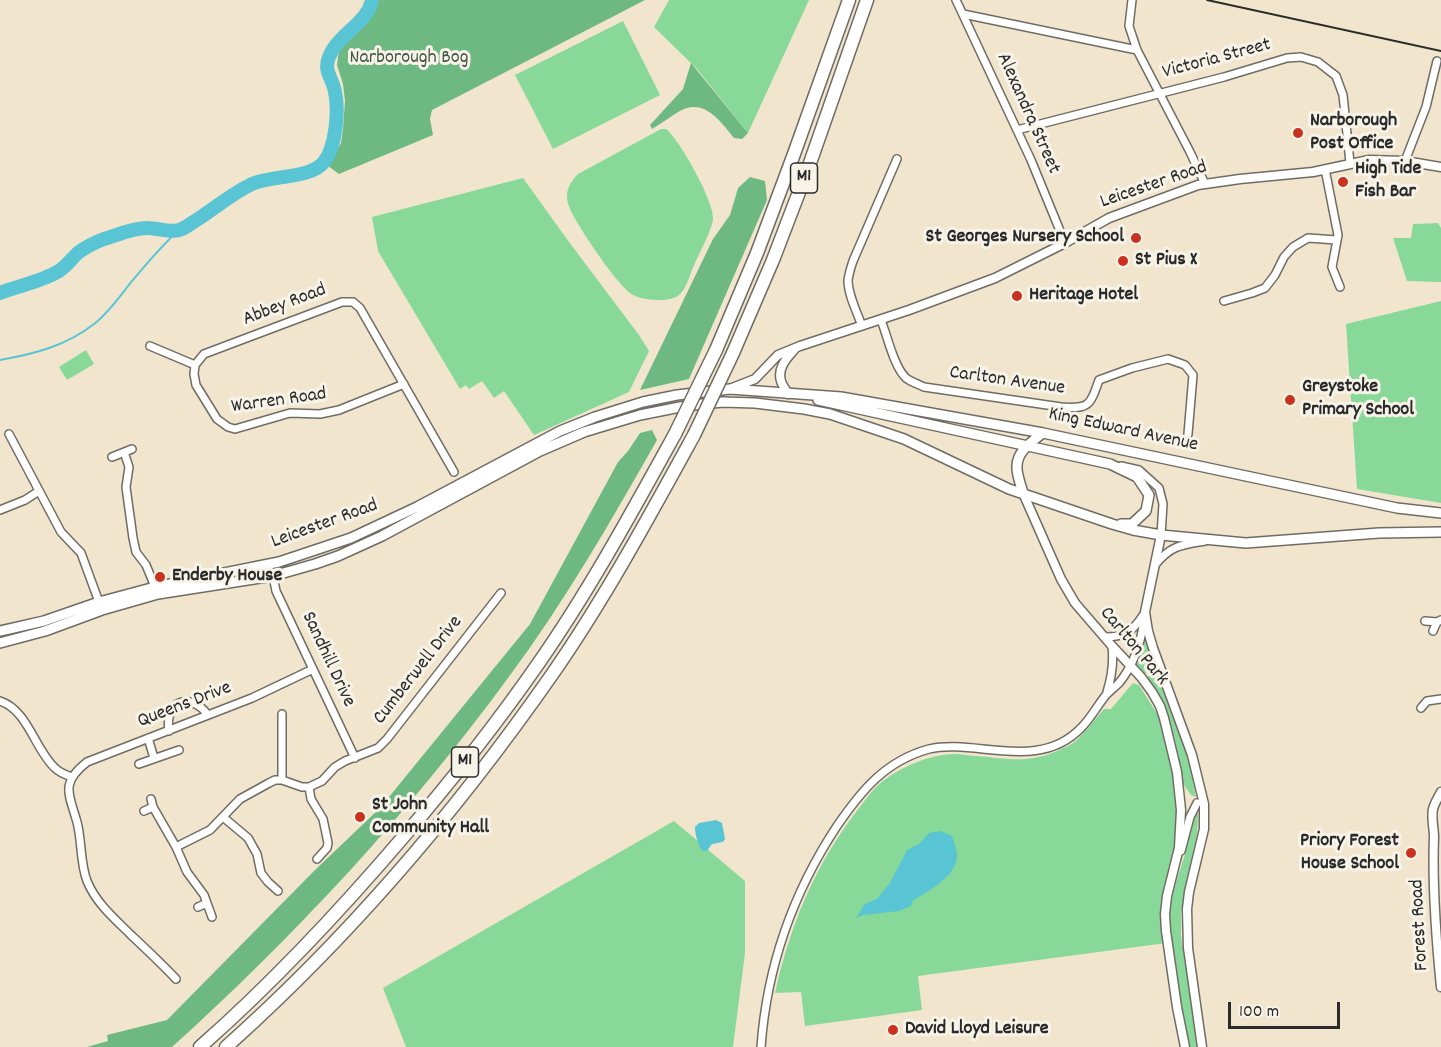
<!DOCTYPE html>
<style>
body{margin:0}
#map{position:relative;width:1441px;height:1047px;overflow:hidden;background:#f1e6cd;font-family:Dekko,sans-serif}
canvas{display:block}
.scale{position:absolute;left:1228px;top:1002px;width:112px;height:27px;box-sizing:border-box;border:3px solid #2b2b2b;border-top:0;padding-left:8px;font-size:18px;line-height:21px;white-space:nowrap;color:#2b2b2b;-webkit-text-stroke:4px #f7f3e8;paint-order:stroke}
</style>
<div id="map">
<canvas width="1441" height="1047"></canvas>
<div class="scale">100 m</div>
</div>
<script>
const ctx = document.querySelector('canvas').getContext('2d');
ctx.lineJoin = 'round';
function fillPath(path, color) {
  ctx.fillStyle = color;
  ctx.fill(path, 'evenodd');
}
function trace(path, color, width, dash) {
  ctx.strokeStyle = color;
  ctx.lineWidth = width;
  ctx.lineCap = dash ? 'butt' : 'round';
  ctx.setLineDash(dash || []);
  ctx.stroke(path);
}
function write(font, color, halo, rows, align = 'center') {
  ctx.font = font + ' Dekko,sans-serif';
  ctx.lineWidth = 6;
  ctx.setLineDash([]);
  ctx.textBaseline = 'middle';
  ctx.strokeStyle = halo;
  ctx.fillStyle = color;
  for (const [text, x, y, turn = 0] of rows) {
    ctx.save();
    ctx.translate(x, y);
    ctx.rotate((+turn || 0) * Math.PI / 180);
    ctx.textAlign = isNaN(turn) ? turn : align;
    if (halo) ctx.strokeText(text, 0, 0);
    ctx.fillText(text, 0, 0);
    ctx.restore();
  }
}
fillPath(new Path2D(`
 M 669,0 L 809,0 L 748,133 L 697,69 L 654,27 Z
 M 623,21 L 660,95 L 553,149 L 515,75 Z
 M 661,129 L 666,129 C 680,140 713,200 713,217 C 714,226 699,254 695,263 C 691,271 687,287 681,293 C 676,299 668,300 660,300 C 652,300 640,299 633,295 C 619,287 589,242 580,227 C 568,207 559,193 578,174 Z
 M 523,178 L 569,242 L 639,335 L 649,351 L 629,392 L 534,435 L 504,391 L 494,398 L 482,381 L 469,389 L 466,385 L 460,389 L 378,251 L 372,217 Z
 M 1438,223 L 1441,228 L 1441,282 L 1407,281 L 1393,238 L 1411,238 L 1413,224 Z
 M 1441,301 L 1441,503 L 1357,489 L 1346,324 Z
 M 86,350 L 94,364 L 67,380 L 59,367 Z
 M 1144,632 L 1154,668 L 1144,674 L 1133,663 Z
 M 1156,673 L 1189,760 L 1196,797 L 1191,795 L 1183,784 L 1174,736 L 1165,707 L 1147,677 Z
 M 1133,683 L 1139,685 L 1158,715 L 1175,777 L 1178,835 L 1166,943 L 918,976 L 922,1010 L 805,1026 L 801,992 L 775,993 C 790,926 814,867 856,812 C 864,802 872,789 883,781 C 903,766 929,755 954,754 C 962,754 969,756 977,756 C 1009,759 1031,764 1061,749 C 1065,747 1070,745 1073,743 C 1083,736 1095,719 1104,709 L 1111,709 Z
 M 1196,812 L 1198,814 L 1198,817 L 1197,835 L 1186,882 L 1181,913 L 1181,935 L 1198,1047 L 1188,1047 L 1176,980 L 1171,938 L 1170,906 L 1172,895 L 1186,851 L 1192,818 Z
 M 674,821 L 745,881 L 745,953 L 733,1047 L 406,1047 L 383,988 Z`), '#88d999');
fillPath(new Path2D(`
 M 377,0 L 645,0 L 432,110 L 430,119 L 433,135 L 339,174 L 328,166 L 341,143 L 343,129 L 345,101 L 343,84 L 337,65 L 339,50 L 346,40 L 369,18 Z
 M 691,63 L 748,133 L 742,139 L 734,138 C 722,123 706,100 684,109 C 675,113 661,124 652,129 L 650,125 L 683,89 Z
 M 750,177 L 765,181 L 767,200 L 689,379 L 640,390 L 713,239 L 730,215 L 738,188 Z
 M 652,430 L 657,440 C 611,521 564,603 508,678 C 409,813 296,935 172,1047 L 87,1047 L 108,1041 L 107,1035 L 167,1020 L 314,871 L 380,808 L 530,624 L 618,462 L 628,451 L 640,433 Z`), '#6eb981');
fillPath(new Path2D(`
 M 716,820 L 722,823 L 725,839 L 723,842 L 712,844 L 707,851 L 703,851 C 698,847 695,834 695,827 L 699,823 Z
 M 941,831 L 952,836 C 954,842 957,849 957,856 C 957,876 928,892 913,900 L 911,906 L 899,911 L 863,915 L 856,918 L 865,904 L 877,899 L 890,883 L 907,850 L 919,844 L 929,833 Z`), '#59c4d3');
trace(new Path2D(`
 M 0,360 C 34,354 66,346 94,324 C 107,314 118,299 128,286 C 144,267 159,248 178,231`), '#59c4d3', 2);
trace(new Path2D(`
 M 0,293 C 20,285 41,282 59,271 C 67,266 72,258 79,252 C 86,247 96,242 104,239 C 117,235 133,228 147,228 C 157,228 170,233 179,230 C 184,229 190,224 195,221 C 214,209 231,194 252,184 C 271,175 311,179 324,162 C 336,147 339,110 335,92 C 333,78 323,72 329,57 C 338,34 368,23 372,0`), '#59c4d3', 14);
const minor = new Path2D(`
 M 956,0 L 1031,160 L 1065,243
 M 1132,0 L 1129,26 L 1137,50 L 1190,152 L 1205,184
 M 963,14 L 1137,50
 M 1017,130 L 1224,77 L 1287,58 L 1301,57 L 1318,62 L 1336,76 L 1343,95 L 1350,163
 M 1405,161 L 1426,107 L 1437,61
 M 1325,169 L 1338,235 L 1332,267 L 1340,287
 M 1224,301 L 1252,293 L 1265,288 L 1275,275 L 1284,257 L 1293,247 L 1308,238 L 1337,240
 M 881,320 C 887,335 894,367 906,378 C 911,382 918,384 924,387 L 1061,407 C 1089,409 1090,406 1099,380 L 1132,368 L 1168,359 L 1185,365 L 1193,375 L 1188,434
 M 862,326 C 857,312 848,295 848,280 C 849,273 851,267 853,261 L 897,159
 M 150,346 L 195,365 L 204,354 L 342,302 L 353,302 L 360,308 L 454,472
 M 195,365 L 194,374 L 196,385 L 217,419 L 228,427 L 235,429 L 290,413 L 320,414 L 339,410 L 404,384
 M 9,434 L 61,532 L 81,553 L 99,602
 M 124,452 L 129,467 L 126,487 L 133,538 L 136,552 L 146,565 L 155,587
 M 112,457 L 132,449
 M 1121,466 L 1139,470 L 1159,488 L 1163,504 L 1161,535
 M 0,510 L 25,500 L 39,491
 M 1155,565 C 1171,545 1182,545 1205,541
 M 273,576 L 276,591 L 355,758
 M 1425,621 L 1437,622 L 1441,620
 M 1433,631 L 1437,622
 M 1105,637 C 1126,637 1133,631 1144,614
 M 1107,692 C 1112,676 1114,663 1112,646
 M 0,701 C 28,710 35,750 55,768 C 59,772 66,775 72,777
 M 1421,708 L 1427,701 L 1441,699
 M 282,714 L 282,780
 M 169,731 C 164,701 190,691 208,715
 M 148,738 L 154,758
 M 139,764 L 179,750
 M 309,787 L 311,799 L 323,819 L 328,843 L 327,848 L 317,859
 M 151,799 L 153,807 L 176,847 L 210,830 L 240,799 L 269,783 L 275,780 L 282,780 L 302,787 L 309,787 L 322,781 L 335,767 L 345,761 L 378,748 L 387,739 L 501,593
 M 144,811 L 153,807
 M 223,817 L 248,838 L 257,854 L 261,873 L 268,882 L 278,891
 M 176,847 L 187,872 L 204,895 L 212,917
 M 1181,851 L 1190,817 L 1197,803
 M 198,907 L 207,903
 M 176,979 C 161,963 146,949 130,934 C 114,918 96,903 87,881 C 80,863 82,841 77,822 C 69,794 60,783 87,762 L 252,698 L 313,669
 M 761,1047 C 767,966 792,894 837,826 C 861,791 885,761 929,749 C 946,745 965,747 983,749 C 1019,753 1054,756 1081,728 C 1091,718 1097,706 1106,695 C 1110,691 1115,687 1119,683 C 1133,666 1141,642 1144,620`);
const tertiary = new Path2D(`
 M 732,388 L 755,379 L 778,355 L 800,346 L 909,310 L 995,278 L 1065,243 L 1109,218 L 1198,185 L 1240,179 L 1313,172 L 1369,160 L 1405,161 L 1441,167
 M 788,394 C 786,390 782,385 781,381 C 777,368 787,358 794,350
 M 1023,493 L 1061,579 L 1075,603 L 1112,646 L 1141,677 L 1152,692 L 1160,706 L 1164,718 L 1177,772 L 1181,810 L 1179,848 L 1167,896 L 1165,914 L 1166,931 L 1177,1007 L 1185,1047
 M 1161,535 L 1145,612 L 1148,631 L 1153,648 L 1192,755 L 1204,804 L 1204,829 L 1189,892 L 1187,909 L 1188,948 L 1202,1047
 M 1441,792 C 1438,798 1434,804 1433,809 C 1431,818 1434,828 1434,837 C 1432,887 1436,937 1441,987`);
const secondary = new Path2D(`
 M 818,400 L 1110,464 L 1137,477 L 1149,495 L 1146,511 L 1132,524 L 1121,524
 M 1023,493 C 1021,485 1017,476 1017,468 C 1016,452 1031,442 1043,433
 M 0,631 L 44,621 L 99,602 L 155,587 L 279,562 L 351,538 L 417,507 L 560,431 L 595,417 L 643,402 L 677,395 L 730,389 L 841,397 L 1043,433 L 1397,508 L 1441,513
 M 0,643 L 45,631 L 102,610 L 158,594 L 273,576 L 315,564 L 338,556 L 382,536 L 540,451 L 584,432 L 640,415 L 680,407 L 702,404 L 723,402 L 755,403 L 804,409 L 830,414 L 904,439 L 1009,489 L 1112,524 L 1133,530 L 1161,535 L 1246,543 L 1379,533 L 1441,532`);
const motorway = new Path2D(`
 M 716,350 L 757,253 L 794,154 L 849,0
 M 733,353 L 773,260 L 809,166 L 867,0
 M 200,1047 C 274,982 341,910 405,835 C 452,780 497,723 538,664 C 589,591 632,512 675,434
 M 226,1047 C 347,939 458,809 551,676 C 604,600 649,517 694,435`);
trace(minor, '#706c64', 10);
trace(tertiary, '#706c64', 11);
trace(secondary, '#706c64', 12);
trace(motorway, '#706c64', 15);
trace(minor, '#fff', 7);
trace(tertiary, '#fff', 8);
trace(secondary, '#fff', 9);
trace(motorway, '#fff', 12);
trace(new Path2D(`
 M 1207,0 L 1441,51`), '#2b2b2b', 2);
const motorwayBridge = new Path2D(`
 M 675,434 L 716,350
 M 694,435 L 733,353`);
trace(motorwayBridge, '#706c64', 15, []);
trace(motorwayBridge, '#fff', 12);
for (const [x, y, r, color] of [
 [1298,133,6,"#c8321e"],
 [1343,182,6,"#c8321e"],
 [1136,238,6,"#c8321e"],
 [1123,261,6,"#c8321e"],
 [1017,296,6,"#c8321e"],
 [1290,400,6,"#c8321e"],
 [160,577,6,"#c8321e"],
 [360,817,6,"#c8321e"],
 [1411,853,6,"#c8321e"],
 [893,1030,6,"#c8321e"]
]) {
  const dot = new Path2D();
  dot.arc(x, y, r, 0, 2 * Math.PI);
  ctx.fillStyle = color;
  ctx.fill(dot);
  trace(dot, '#f7f3e8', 2);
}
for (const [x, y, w] of [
 [804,178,27],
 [465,762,27]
]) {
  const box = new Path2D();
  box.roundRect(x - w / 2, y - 15, w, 30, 4.5);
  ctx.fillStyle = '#f7f3e8';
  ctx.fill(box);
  trace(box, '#2b2b2b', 1.5);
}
write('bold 18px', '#2b2b2b', null, [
 ["M1",804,178],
 ["M1",465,762]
]);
write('20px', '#425646', '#f7f3e8', [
 ["Narborough Bog",409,59]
]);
write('20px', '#2b2b2b', '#f7f3e8', [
 ["Victoria Street",1217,60,-15],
 ["Alexandra Street",1027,114,66],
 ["Leicester Road",1154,186,-19],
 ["Abbey Road",285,306,-21],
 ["Carlton Avenue",1007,382,8],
 ["Warren Road",279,402,-8],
 ["King Edward Avenue",1123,431,12],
 ["Leicester Road",325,525,-20],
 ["Carlton Park",1133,647,50],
 ["Sandhill Drive",327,660,65],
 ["Cumberwell Drive",419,671,-52],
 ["Queens Drive",185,706,-21],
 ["Forest Road",1421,925,-93]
]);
write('bold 20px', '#2b2b2b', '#f7f3e8', [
 ["Narborough",1310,122],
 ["Post Office",1310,145],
 ["High Tide",1355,170],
 ["Fish Bar",1355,193],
 ["St Georges Nursery School",1124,238,"right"],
 ["St Pius X",1135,261],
 ["Heritage Hotel",1029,296],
 ["Greystoke",1302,388],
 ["Primary School",1302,411],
 ["Enderby House",172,577],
 ["St John",372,806],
 ["Community Hall",372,829],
 ["Priory Forest",1399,842,"right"],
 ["House School",1399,865,"right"],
 ["David Lloyd Leisure",905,1030]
], 'left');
</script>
